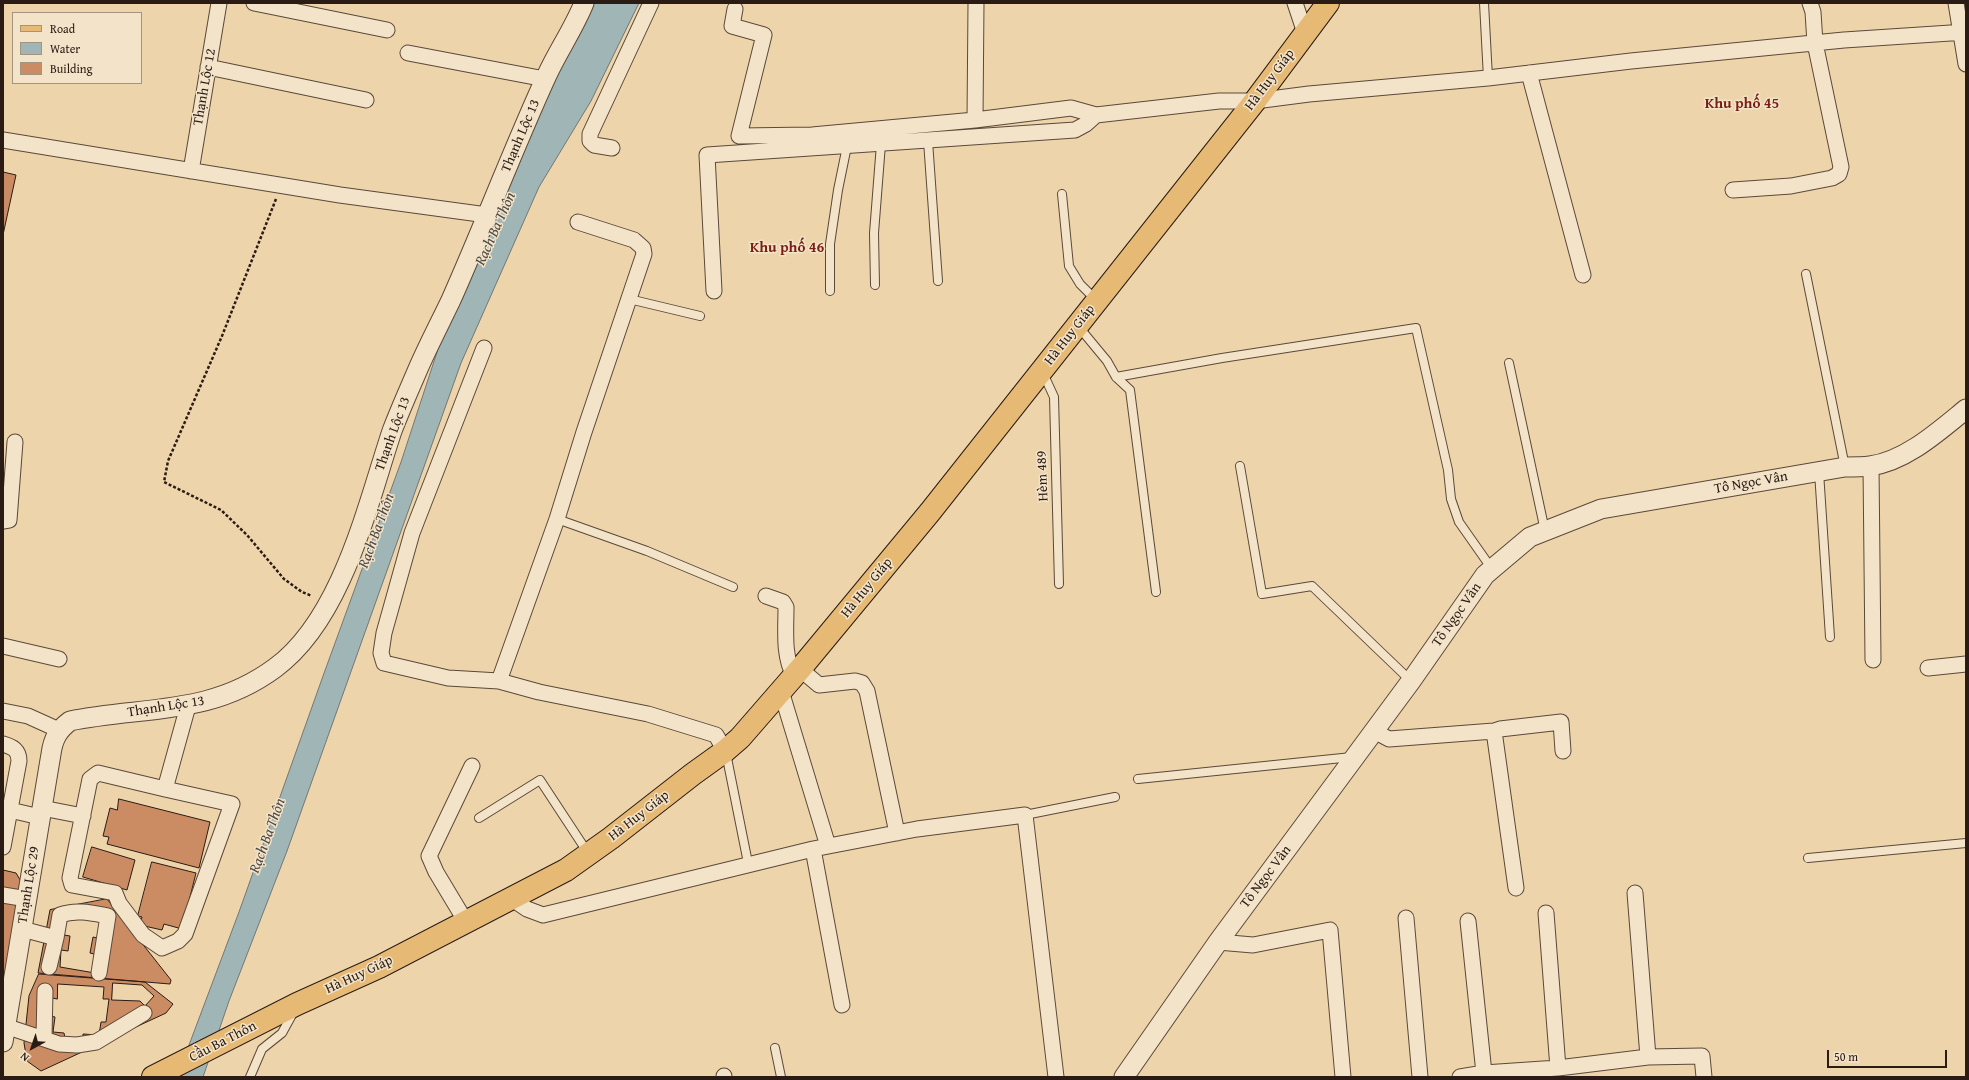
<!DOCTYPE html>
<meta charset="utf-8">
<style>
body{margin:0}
#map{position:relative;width:1969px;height:1080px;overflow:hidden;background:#edd4aa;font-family:"Gentium Book Plus",serif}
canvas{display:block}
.frame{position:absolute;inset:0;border:4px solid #2a1b15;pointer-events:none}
.legend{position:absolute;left:12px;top:12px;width:130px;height:72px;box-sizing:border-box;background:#f3e3c8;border:1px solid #a39380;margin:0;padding:5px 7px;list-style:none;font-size:12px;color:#2a1b15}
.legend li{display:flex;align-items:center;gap:8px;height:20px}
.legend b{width:20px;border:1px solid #a39380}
.north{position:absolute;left:12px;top:1028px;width:40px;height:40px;-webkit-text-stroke:3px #f3e3c8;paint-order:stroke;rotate:220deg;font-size:11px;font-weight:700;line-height:16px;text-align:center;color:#2a1b15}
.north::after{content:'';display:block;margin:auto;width:14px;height:18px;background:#2a1b15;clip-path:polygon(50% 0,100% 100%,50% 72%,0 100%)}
.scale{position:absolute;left:1827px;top:1050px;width:120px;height:18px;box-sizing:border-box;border:2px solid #2a1b15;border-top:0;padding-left:5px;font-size:12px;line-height:14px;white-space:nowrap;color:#2a1b15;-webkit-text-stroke:3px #f3e3c8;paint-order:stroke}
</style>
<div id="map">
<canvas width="1969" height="1080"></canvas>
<div class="frame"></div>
<ul class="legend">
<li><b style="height:5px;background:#e6ba75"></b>Road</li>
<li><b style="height:11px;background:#a0b5b5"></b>Water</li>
<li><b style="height:11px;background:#cc8c63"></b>Building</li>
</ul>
<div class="north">N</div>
<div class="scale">50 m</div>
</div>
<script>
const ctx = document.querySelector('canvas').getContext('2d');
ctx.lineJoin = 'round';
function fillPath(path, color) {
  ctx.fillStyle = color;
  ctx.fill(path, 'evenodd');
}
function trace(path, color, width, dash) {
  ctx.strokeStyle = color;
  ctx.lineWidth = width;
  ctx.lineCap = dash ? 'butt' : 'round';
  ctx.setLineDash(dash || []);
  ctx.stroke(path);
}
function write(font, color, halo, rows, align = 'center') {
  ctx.font = font + ' "Gentium Book Plus",serif';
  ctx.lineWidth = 3;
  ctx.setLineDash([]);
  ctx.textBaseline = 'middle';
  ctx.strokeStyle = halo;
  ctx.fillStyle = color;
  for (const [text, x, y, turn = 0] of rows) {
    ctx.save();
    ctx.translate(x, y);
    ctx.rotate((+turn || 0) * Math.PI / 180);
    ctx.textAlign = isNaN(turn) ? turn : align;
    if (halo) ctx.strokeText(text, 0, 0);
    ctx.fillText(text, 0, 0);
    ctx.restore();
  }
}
const water = new Path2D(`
 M 592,3 L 639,3 L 591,101 L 539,187 L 461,363 L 287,851 L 229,1001 L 203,1077 L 177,1077 L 239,912 L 323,676 L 401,462 L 442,337 L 487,217 Z`);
fillPath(water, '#a0b5b5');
trace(water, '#717775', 1);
const building = new Path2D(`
 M 3,172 L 16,175 L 3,235 Z
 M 119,799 L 210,822 L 199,868 L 107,844 L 109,837 L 103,836 L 110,808 L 117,810 Z
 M 92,847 L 135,860 L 127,890 L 83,877 Z
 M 152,862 L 196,873 L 182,929 L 164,924 L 162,930 L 140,925 L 142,917 L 138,916 Z
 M 3,870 L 16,873 L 22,883 L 3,999 Z
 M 107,899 L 171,980 L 170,984 L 38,973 L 50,910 Z
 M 67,915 L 103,921 L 101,939 L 93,937 L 90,953 L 98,955 L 95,973 L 60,967 L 61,950 L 68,951 L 70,936 L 64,935 Z
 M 39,974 L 145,982 L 173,1004 L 166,1013 L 41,1071 L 27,1061 L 24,1043 L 29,996 Z
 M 113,983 L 142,985 L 154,996 L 145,1006 L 140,1001 L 112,1000 Z
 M 58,984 L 104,987 L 103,999 L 109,999 L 106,1022 L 101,1022 L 99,1035 L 83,1034 L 83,1040 L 65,1038 L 64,1033 L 53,1032 L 55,1017 L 50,1016 L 52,998 L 57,999 Z`);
fillPath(building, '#cc8c63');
trace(building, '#2a1b15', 1);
const service = new Path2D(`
 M 1484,3 L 1488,78
 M 928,141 L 938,281
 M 1062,194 L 1069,266 L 1080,284 L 1096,300
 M 1806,274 L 1845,467
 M 875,285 L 874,233 L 881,144
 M 830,291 L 830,244 L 838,190 L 847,146
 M 629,299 L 700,316
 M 1078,326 L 1107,361 L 1116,377 L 1130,390 L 1156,592
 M 1509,363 L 1545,531
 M 1043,373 L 1054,397 L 1059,584
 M 1116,377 L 1222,358 L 1416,328 L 1448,470 L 1451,499 L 1459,522 L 1492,569
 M 1240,466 L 1262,594 L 1312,586 L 1411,681
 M 1819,472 L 1830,637
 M 557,519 L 647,551 L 733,587
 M 726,753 L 748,863
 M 1138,779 L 1352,757
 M 1025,815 L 1115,797
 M 479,818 L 540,780 L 588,853
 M 1808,858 L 1966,843
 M 775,1048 L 781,1077
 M 250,1077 L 262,1049 L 282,1033 L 294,1011`);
const minor = new Path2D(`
 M 254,3 L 387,30
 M 1295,3 L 1305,33
 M 1956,3 L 1966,64
 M 735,9 L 732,26 L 764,35 L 739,136 L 812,135 L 975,120 L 1071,108 L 1096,115 L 1219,101 L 1255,101 L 1309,94 L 1488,78 L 1631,61 L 1844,40 L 1966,32
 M 408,53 L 545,79
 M 208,67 L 366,100
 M 1529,73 L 1583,275
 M 975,120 L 976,3
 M 3,140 L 340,195 L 487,215
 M 612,148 L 594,145 L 590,141 L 590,134 L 651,3
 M 191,171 L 219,3
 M 1733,190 L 1791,186 L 1832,178 L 1839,174 L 1841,167 L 1815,43 L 1813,12 L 1810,3
 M 714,291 L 707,155 L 1075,130 L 1086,124 L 1096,115
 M 484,348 L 412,533 L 384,633 L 381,653 L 384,663 L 448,678 L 499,681 L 539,692 L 648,714 L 716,735 L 725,751
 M 1871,466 L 1873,660
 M 3,521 L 9,520 L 15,442
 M 766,596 L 783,602 L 786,607 C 786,631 783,655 794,676
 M 3,646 L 59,659
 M 1928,668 L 1966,664
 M 800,669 L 819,685 L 855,681 L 862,683 L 867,691 L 897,833
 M 499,681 L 557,519 L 584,432 L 644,254 L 643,248 L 634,240 L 578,222
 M 781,691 L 828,846
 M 3,711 L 28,716 L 59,730
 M 1374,731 L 1389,739 L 1494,731 L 1516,888
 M 1494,731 L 1500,729 L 1561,722 L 1563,751
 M 3,744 C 13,747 19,750 19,761 L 3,847
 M 165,789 L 232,804 L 185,934 L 178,941 L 162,948 L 143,935 L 119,903 L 115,893 L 72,885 L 70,878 L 90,779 L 98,773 L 165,789 L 188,706
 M 42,808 L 83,816
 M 10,810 L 40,817
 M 813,849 L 842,1005
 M 1635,893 L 1648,1057
 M 3,895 L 27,899
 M 511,898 L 527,909 L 543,915 L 813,849 L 917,829 L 1025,815 L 1056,1077
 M 1546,913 L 1558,1068
 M 1406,918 L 1420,1077
 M 1468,921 L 1484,1073
 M 466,922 L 436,872 L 429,856 L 472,766
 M 22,929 L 56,938 L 49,967
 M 56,938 L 60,915 C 76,909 92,913 108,916 L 99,973
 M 1218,942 L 1253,945 L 1330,930 L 1343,1077
 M 5,1026 L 59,1044 L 77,1045 L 96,1042 L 144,1013
 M 44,1038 L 45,991
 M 724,1076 L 724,1077
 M 1460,1077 L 1484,1073 L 1558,1068 L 1648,1057 L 1702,1056 L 1704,1077`);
const tertiary = new Path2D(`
 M 3,1042 L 51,754 C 53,739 58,730 70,721 C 144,706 210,716 275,668 C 342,619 367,506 392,431 C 400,410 409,390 418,369 C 428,346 440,323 451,300 C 484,226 513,149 547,75 C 558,51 574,28 584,3
 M 1124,1077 L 1218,942 L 1411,681 L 1485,575 L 1492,569 L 1530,537 L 1601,509 L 1845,467 C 1853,467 1862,467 1870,466 C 1906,461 1939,431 1966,409`);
const primary = new Path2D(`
 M 153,1077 L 297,1004 L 379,967 L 566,870 L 611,838 L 693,774 L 725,751 L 740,738 L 800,669 L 930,512 L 1255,101 L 1328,3`);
trace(service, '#5b493a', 10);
trace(minor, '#5b493a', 17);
trace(tertiary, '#5b493a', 21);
trace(primary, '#2a1b15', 24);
trace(new Path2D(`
 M 276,199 L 222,336 L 168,461 L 164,482 L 221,510 L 247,535 L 284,579 L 302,592 L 312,596`), '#2a1b15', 2.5, [3, 2]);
trace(service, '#f3e3c8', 8);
trace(minor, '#f3e3c8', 15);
trace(tertiary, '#f3e3c8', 19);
trace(primary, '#e6ba75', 22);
write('14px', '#2a1b15', '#f3e3c8', [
 ["Hà Huy Giáp",1270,80,-53],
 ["Thạnh Lộc 12",205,87,-80],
 ["Thạnh Lộc 13",521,136,-67],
 ["Hà Huy Giáp",1070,335,-52],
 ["Thạnh Lộc 13",393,434,-70],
 ["Hèm 489",1043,476,-92],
 ["Tô Ngọc Vân",1751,483,-10],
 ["Hà Huy Giáp",867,588,-51],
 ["Tô Ngọc Vân",1457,615,-55],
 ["Thạnh Lộc 13",166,707,-9],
 ["Hà Huy Giáp",639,816,-38],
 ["Tô Ngọc Vân",1266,877,-53],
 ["Thạnh Lộc 29",29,885,-81],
 ["Hà Huy Giáp",359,975,-25],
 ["Cầu Ba Thôn",223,1042,-27]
]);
write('bold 15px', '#7a1f14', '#f3e3c8', [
 ["Khu phố 45",1742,104],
 ["Khu phố 46",787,248]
]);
write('italic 15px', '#4d4945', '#f3e3c8', [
 ["Rạch Ba Thôn",496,229,-66],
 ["Rạch Ba Thôn",377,531,-70],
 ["Rạch Ba Thôn",268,836,-70]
]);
</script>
